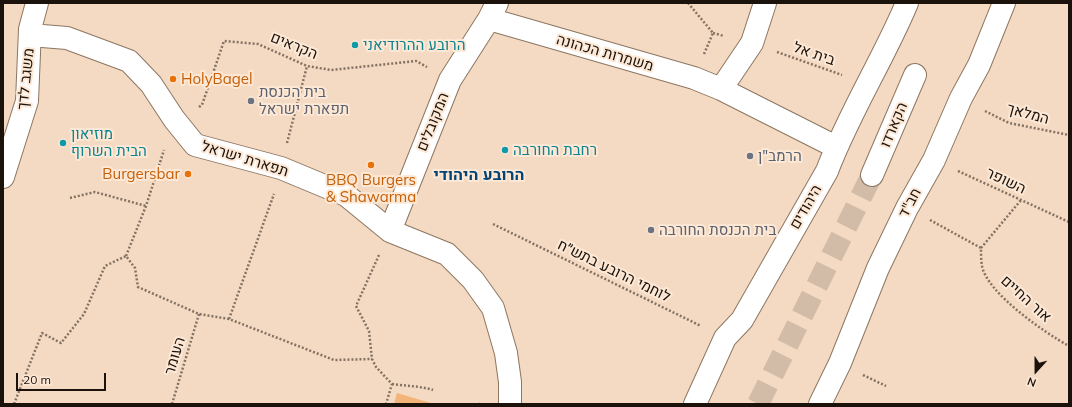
<!DOCTYPE html>
<meta charset="utf-8">
<style>
body{margin:0}
#map{position:relative;width:1072px;height:407px;overflow:hidden;background:#f4dac3;font-family:Mulish,sans-serif}
canvas{display:block}
.frame{position:absolute;inset:0;border:4px solid #1b130b;pointer-events:none}
.north{position:absolute;left:1016px;top:351px;width:40px;height:40px;-webkit-text-stroke:3px #fde8d6;paint-order:stroke;rotate:201deg;font-size:11px;font-weight:700;line-height:16px;text-align:center;color:#1b130b}
.north::after{content:'';display:block;margin:auto;width:14px;height:18px;background:#1b130b;clip-path:polygon(50% 0,100% 100%,50% 72%,0 100%)}
.scale{position:absolute;left:16px;top:373px;width:90px;height:18px;box-sizing:border-box;border:2px solid #1b130b;border-top:0;padding-left:5px;font-size:12px;line-height:14px;white-space:nowrap;color:#1b130b;-webkit-text-stroke:3px #fde8d6;paint-order:stroke}
</style>
<div id="map">
<canvas width="1072" height="407"></canvas>
<div class="frame"></div>
<div class="north">N</div>
<div class="scale">20 m</div>
</div>
<script>
const ctx = document.querySelector('canvas').getContext('2d');
ctx.lineJoin = 'round';
function fillPath(path, color) {
  ctx.fillStyle = color;
  ctx.fill(path, 'evenodd');
}
function trace(path, color, width, dash) {
  ctx.strokeStyle = color;
  ctx.lineWidth = width;
  ctx.lineCap = dash ? 'butt' : 'round';
  ctx.setLineDash(dash || []);
  ctx.stroke(path);
}
function write(font, color, halo, rows, align = 'center') {
  ctx.font = font + ' Mulish,Heebo,sans-serif';
  ctx.lineWidth = 4;
  ctx.setLineDash([]);
  ctx.textBaseline = 'middle';
  ctx.strokeStyle = halo;
  ctx.fillStyle = color;
  for (const [text, x, y, turn = 0] of rows) {
    ctx.save();
    ctx.translate(x, y);
    ctx.rotate((+turn || 0) * Math.PI / 180);
    ctx.textAlign = isNaN(turn) ? turn : align;
    if (halo) ctx.strokeText(text, 0, 0);
    ctx.fillText(text, 0, 0);
    ctx.restore();
  }
}
fillPath(new Path2D(`
 M 397,393 L 434,404 L 394,404 Z`), '#f2b479');
trace(new Path2D(`
 M 758,404 L 872,175`), '#d3bca7', 22, [22, 11]);
const street = new Path2D(`
 M 489,19 L 694,78 L 721,89 L 836,147
 M 30,35 L 67,38 L 129,61 L 151,84 L 174,119 L 195,145 L 281,168 L 346,195 L 390,231 L 447,254 L 473,280 L 493,308 L 506,353 L 510,382 L 510,404
 M 721,89 L 752,43 L 765,3
 M 872,175 L 915,75
 M 3,177 L 27,101 L 30,29 L 37,3
 M 390,231 L 450,80 L 489,19 L 497,3
 M 695,404 L 725,338 L 742,320 L 827,171 C 849,113 883,60 907,3
 M 820,404 L 840,363 L 878,268 L 907,208 L 934,160 L 961,98 L 979,65 L 1004,3`);
trace(street, '#8d7661', 24);
trace(new Path2D(`
 M 688,3 L 713,33
 M 713,33 L 724,36
 M 777,52 L 842,75
 M 704,54 L 713,33
 M 199,107 L 202,105 L 224,41 L 258,44 L 307,66 L 331,70 L 416,61 L 427,67
 M 985,111 L 1009,123 L 1069,135
 M 287,143 L 307,66
 M 958,171 L 1069,222
 M 70,198 L 95,192 L 146,206
 M 930,220 L 981,248 C 981,254 981,260 982,266 C 987,293 1045,333 1069,346
 M 493,224 L 701,326
 M 981,248 L 1021,200
 M 379,255 L 356,306 L 369,331 L 372,359 L 376,367 L 392,384 L 386,404
 M 126,256 L 146,206 L 164,150
 M 229,319 L 274,194
 M 863,375 L 886,386
 M 392,384 C 406,386 420,386 433,390
 M 14,404 L 42,333 L 61,343 L 84,314 L 105,266 L 126,256 L 135,268 L 138,287 L 199,314 L 229,319 L 334,360 L 372,359
 M 172,404 L 199,314
 M 479,404 L 480,404`), '#837263', 2.5, [2, 2]);
trace(street, '#fff', 22);
for (const [x, y, r, color] of [
 [355,45,4,"#0f9aa8"],
 [173,79,4,"#e8710a"],
 [251,101,4,"#6b7280"],
 [63,143,4,"#0f9aa8"],
 [505,150,4,"#0f9aa8"],
 [750,156,4,"#6b7280"],
 [371,165,4,"#e8710a"],
 [188,174,4,"#e8710a"],
 [651,230,4,"#6b7280"]
]) {
  const dot = new Path2D();
  dot.arc(x, y, r, 0, 2 * Math.PI);
  ctx.fillStyle = color;
  ctx.fill(dot);
  trace(dot, '#fde8d6', 1.5);
}
write('15px', '#0d838f', '#fde8d6', [
 ["הרובע ההרודיאני",363,45],
 ["מוזיאון",71,134],
 ["הבית השרוף",71,151],
 ["רחבת החורבה",513,150]
], 'left');
write('15px', '#1b130b', '#fde8d6', [
 ["הקראים",294,46,22],
 ["משמרות הכהונה",605,53,16],
 ["בית אל",814,54,19],
 ["משגב לדך",26,79,-84],
 ["המלאך",1028,114,15],
 ["המקובלים",433,122,-68],
 ["הקארדו",894,125,-67],
 ["תפארת ישראל",245,159,17],
 ["השופר",1006,181,25],
 ["חב\"ד",910,203,-62],
 ["היהודים",806,207,-60],
 ["לוחמי הרובע בתש״ח",614,271,26],
 ["אור החיים",1026,299,42],
 ["העומר",175,356,-73]
]);
write('15px', '#c56008', '#fde8d6', [
 ["HolyBagel",181,79],
 ["Burgersbar",180,174,"right"],
 ["BBQ Burgers",371,180,"center"],
 ["& Shawarma",371,197,"center"]
], 'left');
write('15px', '#5b616d', '#fde8d6', [
 ["בית הכנסת",259,92],
 ["תפארת ישראל",259,109],
 ["הרמב\"ן",758,156],
 ["בית הכנסת החורבה",659,230]
], 'left');
write('bold 16px', '#034474', '#fde8d6', [
 ["הרובע היהודי",479,175]
]);
</script>
